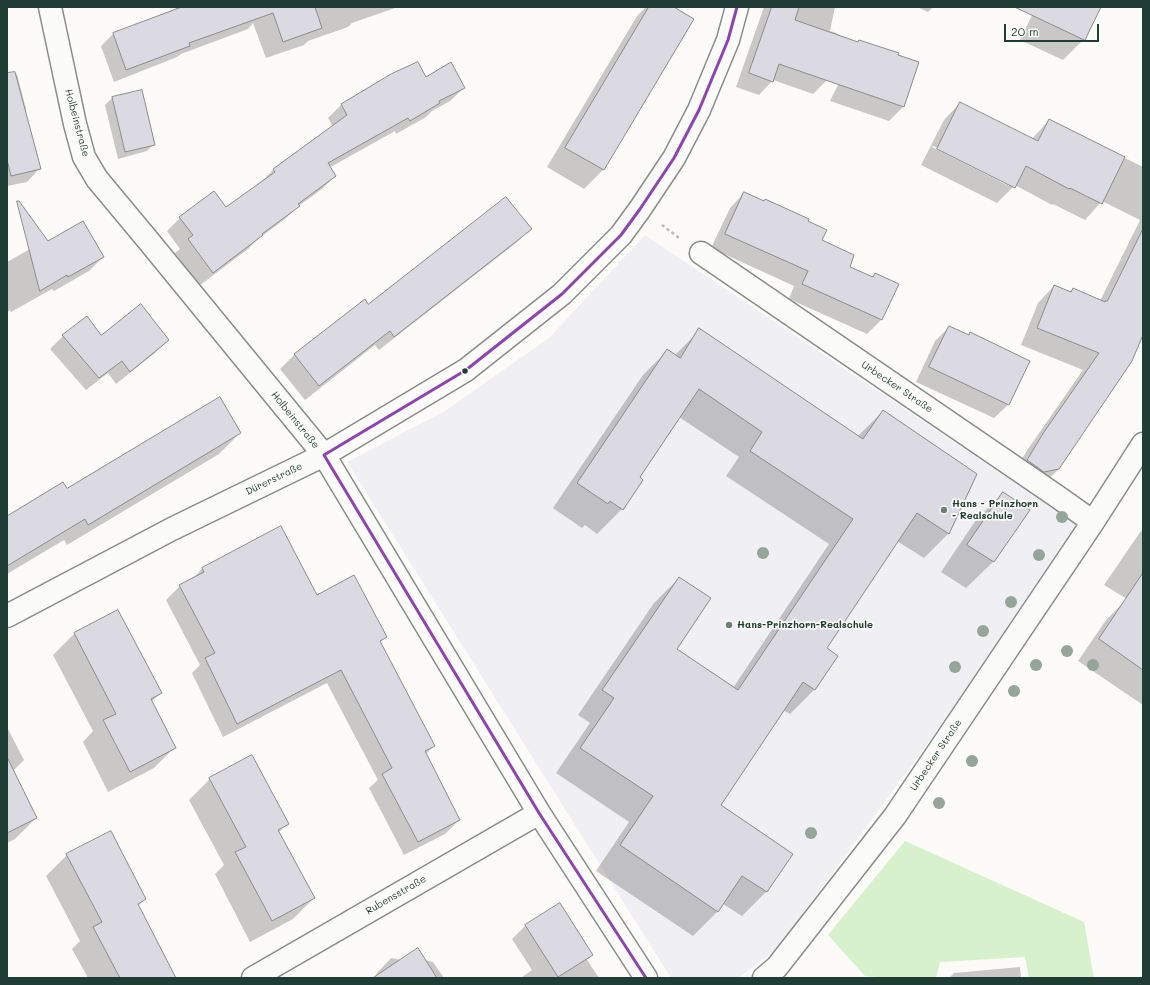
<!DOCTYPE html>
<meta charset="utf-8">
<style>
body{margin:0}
#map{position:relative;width:1150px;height:985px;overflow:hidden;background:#fcfbf8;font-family:Mali,sans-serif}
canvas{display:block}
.frame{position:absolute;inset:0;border:8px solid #1f3d34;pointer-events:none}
.scale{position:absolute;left:1004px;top:24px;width:95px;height:18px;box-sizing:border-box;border:2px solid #1f3d34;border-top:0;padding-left:5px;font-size:12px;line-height:14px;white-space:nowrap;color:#1f3d34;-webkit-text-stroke:3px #fdfcf7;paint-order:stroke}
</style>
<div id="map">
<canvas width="1150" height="985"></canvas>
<div class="frame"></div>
<div class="scale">20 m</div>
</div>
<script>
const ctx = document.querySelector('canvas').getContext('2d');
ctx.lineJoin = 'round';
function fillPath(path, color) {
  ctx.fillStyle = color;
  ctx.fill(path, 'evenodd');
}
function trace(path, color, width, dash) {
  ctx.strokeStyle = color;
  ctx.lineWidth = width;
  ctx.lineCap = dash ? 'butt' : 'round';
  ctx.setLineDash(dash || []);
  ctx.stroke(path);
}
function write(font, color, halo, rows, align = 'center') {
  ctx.font = font + ' Mali,sans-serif';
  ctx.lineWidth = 3.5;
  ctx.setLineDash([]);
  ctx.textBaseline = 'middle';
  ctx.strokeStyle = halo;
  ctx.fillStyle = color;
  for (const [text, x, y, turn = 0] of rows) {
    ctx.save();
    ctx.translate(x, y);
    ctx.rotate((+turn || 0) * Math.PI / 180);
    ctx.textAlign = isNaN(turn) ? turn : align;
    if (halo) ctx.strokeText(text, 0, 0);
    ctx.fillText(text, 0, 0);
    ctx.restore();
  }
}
fillPath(new Path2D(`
 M 645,235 L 1076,524 L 941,725 L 776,950 L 738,978 L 671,978 L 347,462 L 445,411 L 549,338 Z`), '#f0eff4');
fillPath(new Path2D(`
 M 905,841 L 1084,922 L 1094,978 L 1029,978 L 1025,957 L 940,962 L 936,978 L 887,978 L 865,976 L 828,935 Z`), '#d7f1cc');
fillPath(new Path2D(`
 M 179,7 L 398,7 L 352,23 L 348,27 L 308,41 L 304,45 L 266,58 L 253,23 L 248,29 L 181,54 L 177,57 L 114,82 L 101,46 L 113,34 L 172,12 L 176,8 Z
 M 646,7 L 672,7 L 693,19 L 603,170 L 584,189 L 547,167 L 637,16 Z
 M 764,7 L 835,7 L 830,31 L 837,33 L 827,80 L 813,94 L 773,80 L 759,95 L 736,87 Z
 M 917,7 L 933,7 L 928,12 Z
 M 1036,7 L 1100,7 L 1084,39 L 1063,60 L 1020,40 Z
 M 852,57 L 903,107 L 889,121 L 830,101 Z
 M 17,74 L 26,109 L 25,110 L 40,168 L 27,182 L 7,186 L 7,76 Z
 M 392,75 L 426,78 L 464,88 L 450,101 L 432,111 L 426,117 L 396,134 L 395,131 L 329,168 L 335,176 L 322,189 L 296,208 L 285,219 L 258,239 L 248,249 L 199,286 L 175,253 L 180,249 L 167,231 L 180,218 L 226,209 L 260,183 L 273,170 L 333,127 L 328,118 L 341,105 Z
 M 112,98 L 154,144 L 147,151 L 118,159 L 105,105 Z
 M 960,103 L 1032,139 L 1049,120 L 1143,167 L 1143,332 L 1059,469 L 1042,485 L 1011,477 L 1028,449 L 1083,370 L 1021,345 L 1038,303 L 1054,286 L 1069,292 L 1073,289 L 1100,301 L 1140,220 L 1102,201 L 1085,220 L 1053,204 L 1052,205 L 1015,185 L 997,203 L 921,165 L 944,120 ZM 933,146 L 1009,184 L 1009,186 L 932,147 Z
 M 744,193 L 821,241 L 848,268 L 871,277 L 875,274 L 897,284 L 881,320 L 867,334 L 789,299 L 794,286 L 711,248 L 730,208 Z
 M 530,229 L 516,243 L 379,350 L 375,345 L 305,400 L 280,369 L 295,354 L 368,305 Z
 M 46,240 L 47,242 L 103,257 L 89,271 L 54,291 L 52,289 L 11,312 L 10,310 L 7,312 L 7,262 Z
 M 87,318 L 101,336 L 168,340 L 155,353 L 116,384 L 108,373 L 86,390 L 50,349 L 63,336 Z
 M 949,327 L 968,336 L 970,333 L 1009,404 L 994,418 L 916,382 L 935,341 Z
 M 700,330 L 857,437 L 883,411 L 949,533 L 924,558 L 897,541 L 825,648 L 837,656 L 814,690 L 790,714 L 783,710 L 719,806 L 792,854 L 766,892 L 742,916 L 723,904 L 718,911 L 693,936 L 596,871 L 629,822 L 556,773 L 590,723 L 578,715 L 654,603 L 679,578 L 675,649 L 733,688 L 829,544 L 726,476 L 739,457 L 679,417 L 639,477 L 622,509 L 597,534 L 585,525 L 582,528 L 553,508 L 643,375 L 668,350 L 675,355 Z
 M 240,433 L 219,454 L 67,545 L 64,540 L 7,574 L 7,517 L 66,489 Z
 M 1003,493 L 1028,510 L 993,562 L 966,588 L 941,572 L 976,520 Z
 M 1143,528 L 1143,705 L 1078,661 L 1106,620 L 1127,599 L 1104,585 Z
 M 202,569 L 317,596 L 386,637 L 380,642 L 434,746 L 425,755 L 459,820 L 445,834 L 404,855 L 369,788 L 378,780 L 327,683 L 223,737 L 192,673 L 200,665 L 166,600 L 180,586 L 190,581 Z
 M 117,611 L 161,693 L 151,702 L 175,747 L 154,768 L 108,792 L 83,742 L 93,731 L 53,655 L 74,634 Z
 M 7,727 L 24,760 L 13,771 L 36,818 L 15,839 L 7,843 Z
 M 210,779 L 288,823 L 279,832 L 314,898 L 293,919 L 250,942 L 215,874 L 224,865 L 189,800 Z
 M 67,855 L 145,899 L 138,906 L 167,978 L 88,978 L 72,949 L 80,941 L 46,876 Z
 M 526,925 L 592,955 L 587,960 L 599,978 L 521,978 L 532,970 L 512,939 Z
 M 391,958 L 402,960 L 425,960 L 433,962 L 444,978 L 375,978 L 377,973 Z
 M 1020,967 L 1021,978 L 949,978 L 954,973 Z`), '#0003');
const building = new Path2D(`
 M 182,7 L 315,7 L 322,28 L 283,42 L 273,13 L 189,43 L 190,46 L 126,70 L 113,33 Z
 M 649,7 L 674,7 L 694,19 L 604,170 L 565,148 Z
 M 772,7 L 799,7 L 795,20 L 858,42 L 859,40 L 899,53 L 898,55 L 919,62 L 904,107 L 779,64 L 773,82 L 749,73 Z
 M 1015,7 L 1101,7 L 1085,40 Z
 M 418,62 L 426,77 L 451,62 L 465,88 L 439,101 L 440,103 L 410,121 L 408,118 L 328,163 L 336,176 L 298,204 L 300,206 L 262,234 L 263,235 L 213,273 L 188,239 L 193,235 L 179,217 L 214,191 L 226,207 L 275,172 L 273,169 L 347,115 L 341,104 L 391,74 Z
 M 15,72 L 41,169 L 11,176 L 7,160 L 7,73 Z
 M 142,90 L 155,145 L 125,152 L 112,97 Z
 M 960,102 L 1038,141 L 1049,119 L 1125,157 L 1102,204 L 1070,188 L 1069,189 L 1026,166 L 1015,188 L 937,149 Z
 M 744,192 L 764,201 L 765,199 L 809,219 L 808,221 L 827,230 L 822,240 L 854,255 L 850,267 L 873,277 L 875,273 L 899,284 L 882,320 L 802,284 L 808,271 L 725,234 Z
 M 506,197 L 532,229 L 394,337 L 390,331 L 319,386 L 294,354 L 365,299 L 368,304 Z
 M 17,201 L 19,201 L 48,241 L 83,221 L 104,257 L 68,277 L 67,275 L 40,291 Z
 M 1143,229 L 1143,335 L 1132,361 L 1059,469 L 1044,472 L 1027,460 L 1044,432 L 1099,353 L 1037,328 L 1054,285 L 1071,292 L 1073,288 L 1105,302 L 1105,301 L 1107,301 Z
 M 141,304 L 169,340 L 130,372 L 122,361 L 99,378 L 62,335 L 87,316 L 101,335 Z
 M 949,326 L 969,335 L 970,332 L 1030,361 L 1009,405 L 929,367 Z
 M 699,328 L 863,439 L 883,410 L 977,474 L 949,534 L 917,513 L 827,648 L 838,656 L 815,690 L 803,682 L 721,805 L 793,854 L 767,892 L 742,876 L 718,912 L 620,845 L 653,796 L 580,748 L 614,698 L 602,690 L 679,577 L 711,598 L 677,649 L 738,690 L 853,519 L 750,451 L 762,432 L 699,389 L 640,477 L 643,480 L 623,510 L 610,501 L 608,504 L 577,483 L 667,349 L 680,358 Z
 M 220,397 L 241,433 L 88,525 L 85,519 L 7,566 L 7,516 L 63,482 L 67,488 Z
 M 1003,492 L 1030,510 L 994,562 L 967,545 Z
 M 281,526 L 317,595 L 354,575 L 387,637 L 380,641 L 435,746 L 425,751 L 460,820 L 418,842 L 382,774 L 392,768 L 341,670 L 237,724 L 205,658 L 215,653 L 179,585 L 204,572 L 202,568 Z
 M 1143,573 L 1143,670 L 1099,639 Z
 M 118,610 L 162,693 L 151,699 L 176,748 L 130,772 L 103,720 L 116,714 L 74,633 Z
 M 252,755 L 289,824 L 278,830 L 315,898 L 272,921 L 235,852 L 246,847 L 209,778 Z
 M 7,757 L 37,818 L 7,833 Z
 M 111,831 L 146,899 L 138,904 L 176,978 L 120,978 L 93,927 L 102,922 L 66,854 Z
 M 560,903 L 593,955 L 558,977 L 525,925 Z
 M 418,948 L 437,978 L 373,978 Z`);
fillPath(building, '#dbd9e2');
trace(building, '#888d8a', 1);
const minor = new Path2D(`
 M 50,7 L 75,124 L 84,157 L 97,179 L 147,239 L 324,455 L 539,813 L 646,978
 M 701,253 L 1058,497 L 1093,522
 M 7,616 L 172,529 L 324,455 L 466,370 L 562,294 L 621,235 L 640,209 L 674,158 L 699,110 L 728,40 L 737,7
 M 253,978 L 539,813
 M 764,978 L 777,967 L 895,816 L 1093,522 L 1143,444`);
trace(minor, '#888d8a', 25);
trace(new Path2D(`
 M 662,225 L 679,238`), '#b5b8b6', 2.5, [3, 3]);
trace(minor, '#fbfbf9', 22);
trace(new Path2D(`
 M 646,978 L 539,813 L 324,455 L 466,370 L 562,294 L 621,235 L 640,209 L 674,158 L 699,110 L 728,40 L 737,7`), '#8e44ad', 3);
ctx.fillStyle = '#94a599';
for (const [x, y] of [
 [1062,517],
 [763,553],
 [1039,555],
 [1011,602],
 [983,631],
 [1067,651],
 [1036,665],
 [1093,665],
 [955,667],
 [1014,691],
 [972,761],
 [939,803],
 [811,833]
]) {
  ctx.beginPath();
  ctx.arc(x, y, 6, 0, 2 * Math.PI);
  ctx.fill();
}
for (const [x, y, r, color] of [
 [465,371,3.5,"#1f3d34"],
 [944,510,4,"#6c8079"],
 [729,625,4,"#6c8079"]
]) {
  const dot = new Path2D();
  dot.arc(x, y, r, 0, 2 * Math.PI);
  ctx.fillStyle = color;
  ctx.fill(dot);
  trace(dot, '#fdfcf7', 1.5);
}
write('10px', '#1f3d34', '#fdfcf7', [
 ["Holbeinstraße",77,123,75],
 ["Urbecker Straße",897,387,34],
 ["Holbeinstraße",295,420,51],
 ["Dürerstraße",274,479,-26],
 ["Urbecker Straße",936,755,-56],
 ["Rubensstraße",396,895,-30]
]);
write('bold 10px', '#1f3d34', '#fdfcf7', [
 ["Hans - Prinzhorn",952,504],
 ["- Realschule",952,516],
 ["Hans-Prinzhorn-Realschule",737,625]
], 'left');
</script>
